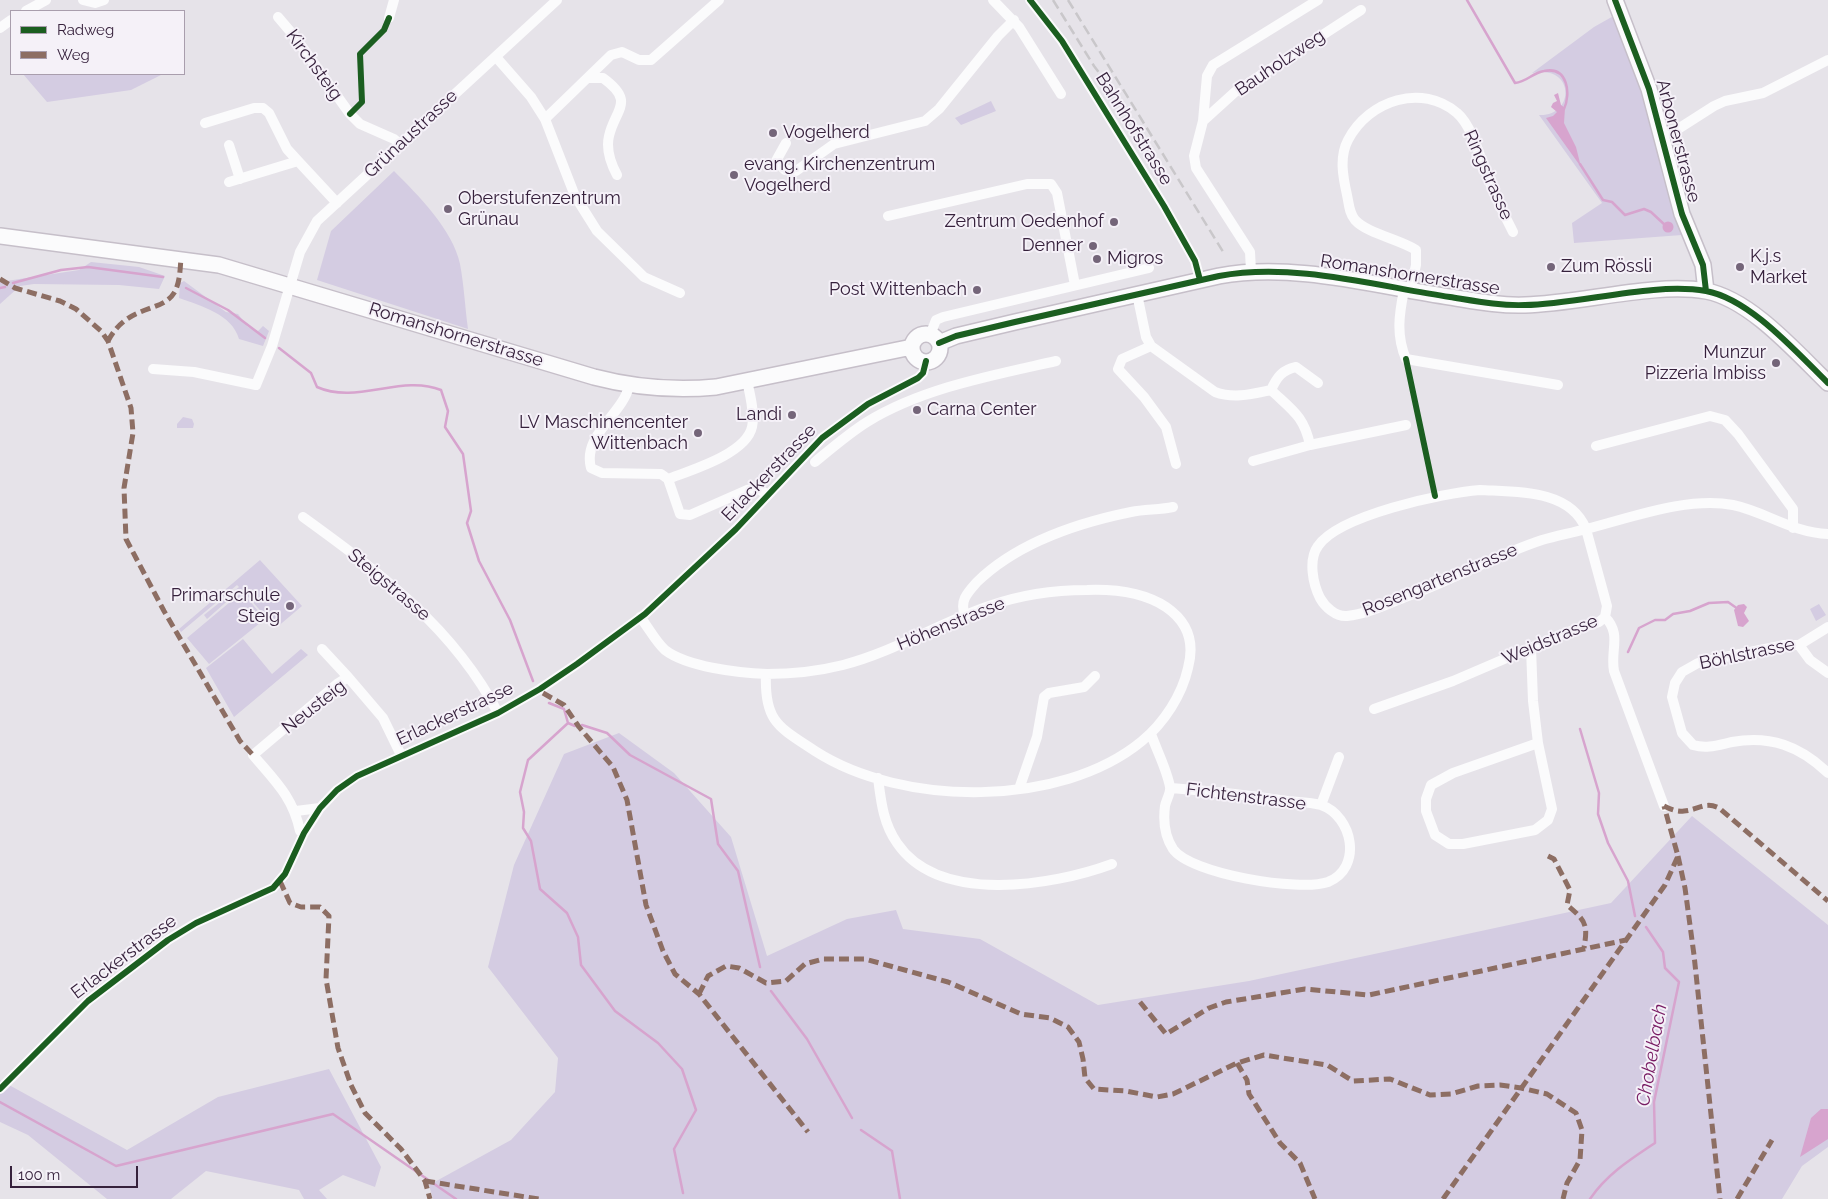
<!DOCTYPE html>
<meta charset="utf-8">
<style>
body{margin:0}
#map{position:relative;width:1828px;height:1199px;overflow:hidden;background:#e6e3e9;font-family:Raleway,sans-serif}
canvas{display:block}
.legend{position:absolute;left:10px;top:10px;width:175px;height:65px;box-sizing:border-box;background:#f5f1f8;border:1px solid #a99ead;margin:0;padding:6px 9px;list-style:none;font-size:15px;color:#36213c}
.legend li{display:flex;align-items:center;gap:10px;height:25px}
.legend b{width:25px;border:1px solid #a99ead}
.scale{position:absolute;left:10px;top:1166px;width:128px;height:22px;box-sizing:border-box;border:2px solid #36213c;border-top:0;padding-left:6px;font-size:15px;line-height:18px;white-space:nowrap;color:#36213c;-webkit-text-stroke:4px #f5f1f8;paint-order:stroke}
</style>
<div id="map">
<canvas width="1828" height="1199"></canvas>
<ul class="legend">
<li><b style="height:6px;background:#1b5e20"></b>Radweg</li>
<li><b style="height:6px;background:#8d6e63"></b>Weg</li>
</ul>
<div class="scale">100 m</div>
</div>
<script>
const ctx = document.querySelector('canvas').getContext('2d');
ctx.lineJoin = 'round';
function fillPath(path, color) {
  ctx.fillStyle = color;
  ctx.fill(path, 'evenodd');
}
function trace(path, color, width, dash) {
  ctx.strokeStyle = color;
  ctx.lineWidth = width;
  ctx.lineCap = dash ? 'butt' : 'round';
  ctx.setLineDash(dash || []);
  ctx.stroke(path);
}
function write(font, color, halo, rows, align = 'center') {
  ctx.font = font + ' Raleway,sans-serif';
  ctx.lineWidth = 4;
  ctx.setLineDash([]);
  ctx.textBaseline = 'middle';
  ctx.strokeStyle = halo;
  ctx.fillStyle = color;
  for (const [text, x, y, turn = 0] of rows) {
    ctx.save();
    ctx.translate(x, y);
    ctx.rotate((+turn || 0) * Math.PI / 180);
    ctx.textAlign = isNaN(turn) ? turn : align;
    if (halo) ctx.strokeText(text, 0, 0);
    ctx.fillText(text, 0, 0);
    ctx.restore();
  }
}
fillPath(new Path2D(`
 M 1617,14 L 1632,52 L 1682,235 L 1574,243 L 1572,223 L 1602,203 L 1539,115 C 1575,117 1576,64 1532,73 L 1594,27 Z
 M 23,74 L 163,74 L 131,90 L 47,102 Z
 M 991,101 L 996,111 L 961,125 L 955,118 Z
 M 394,171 C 418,195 453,230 460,264 C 464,285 465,307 468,329 L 317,280 L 331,231 Z
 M 91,262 L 139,267 L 165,276 L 159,289 L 119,285 L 34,284 L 20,286 L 0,304 L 0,282 L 79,270 Z
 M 184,281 L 226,312 L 238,314 L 248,327 L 258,331 L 263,326 L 269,331 L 263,346 L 239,339 C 232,314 201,306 179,298 L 180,283 Z
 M 183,417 L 192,419 L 194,424 L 193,428 L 177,428 L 177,424 Z
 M 260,560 L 302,606 L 276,628 L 241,589 L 207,619 L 204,615 L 239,587 L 237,585 L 181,632 L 179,629 Z
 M 242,592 L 265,619 L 209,664 L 187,638 Z
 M 1819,604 L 1826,615 L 1816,621 L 1810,609 Z
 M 243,639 L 272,674 L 301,649 L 308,655 L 234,717 L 206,668 Z
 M 619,733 L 674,773 L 731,837 L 767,956 L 847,919 L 896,910 L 903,929 L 980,939 L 1098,1005 L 1249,981 L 1611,903 L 1692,816 L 1828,925 L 1828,1147 L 1802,1166 L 1782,1199 L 433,1199 L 429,1185 L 511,1140 L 555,1092 L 558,1058 L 488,967 L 514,865 L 564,754 Z
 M 329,1069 L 381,1167 L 375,1187 L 343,1175 L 319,1190 L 327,1199 L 304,1199 L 299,1190 L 206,1171 L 171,1199 L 107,1199 L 28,1135 L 0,1122 L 0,1080 L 127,1150 L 218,1097 Z`), '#d4cce2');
fillPath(new Path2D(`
 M 1558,93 L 1561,105 L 1565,108 L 1564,123 L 1576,147 L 1581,167 L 1546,118 L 1553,116 L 1557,112 L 1551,107 L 1553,103 L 1557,101 L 1554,95 Z
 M1662.5 227a5.5 5.5 0 1 1 11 0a5.5 5.5 0 1 1-11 0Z
 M 1744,604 L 1747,607 L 1744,613 L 1749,621 L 1743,627 L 1738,626 L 1734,610 L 1738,605 Z
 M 1821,1109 L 1828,1109 L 1828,1139 L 1800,1157 L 1811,1118 Z`), '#d7a4ce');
trace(new Path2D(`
 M 1467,0 L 1515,83 C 1527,82 1532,73 1544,71 C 1568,66 1571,94 1564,109
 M 1580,164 L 1603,200 L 1612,202 L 1625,215 L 1644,209 L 1651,212 L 1666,226
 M 13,283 L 61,270 L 88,267 L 163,277
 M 0,288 L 5,287
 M 186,288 L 228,310 L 265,338
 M 279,348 L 311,373 L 317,387 C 357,405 401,374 441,390 L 448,411 L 445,427 L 463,454 L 471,511 L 467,523 L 479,561 L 510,620 L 533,681
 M 1628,652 L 1639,628 L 1655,620 L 1665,620 L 1673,614 L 1690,611 L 1709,603 L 1728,602 L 1738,609
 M 549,703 L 564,709 L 568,723 L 528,760 L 520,792 L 524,812 L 523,828 L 531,841 L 540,889 L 567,913 L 578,937 L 581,965 L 615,1011 L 658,1043 L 682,1069 L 696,1110 L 674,1149 L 683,1193
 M 568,723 L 575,726
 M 582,725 L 607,733 L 630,755 L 711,799 L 718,844 L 738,871 L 760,967
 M 1580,729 L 1599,793 L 1598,814 L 1608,843 L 1628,881 L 1635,916
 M 771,991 L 807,1039 L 852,1118
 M 0,1102 L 116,1166 L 333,1114 L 456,1199
 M 861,1130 L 892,1151 L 900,1199
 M 1590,1199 C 1607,1174 1631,1159 1655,1143 L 1654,1102 L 1679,982 L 1665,968 L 1663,952 L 1646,927`), '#d7a4ce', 2.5);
const secondary = new Path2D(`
 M 1615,0 L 1649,89 L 1682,214 L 1703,265 L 1706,291
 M 0,236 L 219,265 L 594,377 C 636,388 673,391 716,387 L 912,347
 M912 348a14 14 0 1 1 28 0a14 14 0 1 1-28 0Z
 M 939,343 L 956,336 L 1015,322 L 1219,276 C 1294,262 1376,286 1450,297 C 1475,301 1500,306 1525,305 C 1580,304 1653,282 1706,291 C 1750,299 1796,352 1828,383`);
trace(secondary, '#c6bfc9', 18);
trace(new Path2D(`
 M 83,0 L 95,3 L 104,0
 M 993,0 L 1019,27 L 1061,94
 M 1030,0 L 1062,41 L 1164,206 L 1195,261 L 1200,280
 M 26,11 L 46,0
 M 278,17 L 295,37 L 350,114 L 360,124 L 394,139 L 400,144
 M 389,18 L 394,0
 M 0,28 L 11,20
 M 496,57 L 531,97 L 545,119 L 575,196 L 597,231 L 644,277 L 680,293
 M 588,78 L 603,78 C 636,102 615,109 609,136 C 606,149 611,164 617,175
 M 545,119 L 611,55 L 622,52 L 639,60 L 651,60 L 719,0
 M 1203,121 L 1235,92 L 1361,10
 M 205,123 L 254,108 L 263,108 L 269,113 L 287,149 L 298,161
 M 1661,134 L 1678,129 L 1714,106 L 1725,101 L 1763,93 L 1828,60
 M 786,143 L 776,161 L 785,170 L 796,171 L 834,144 L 925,121 L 939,109 L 998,36 L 1014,20
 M 229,145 L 240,179
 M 229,182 L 298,161 L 337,203
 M 888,216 L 1027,184 L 1051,184 L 1057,193 L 1075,285
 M 1251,271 L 1250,252 L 1196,168 L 1194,156 L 1203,121 L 1207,76 L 1213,65 L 1318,0
 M 1404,290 C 1399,315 1396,335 1406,359 L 1558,385
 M 1410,291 L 1416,265 L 1416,250 C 1399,239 1368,234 1355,220 C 1349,213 1349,204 1347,195 C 1343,177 1339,157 1348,140 C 1369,100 1422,83 1457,113 C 1473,126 1483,167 1492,188 C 1498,203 1506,218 1513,232
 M 1137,294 L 1146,337 L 1151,346 L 1215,392 C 1234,399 1252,394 1271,390 C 1292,410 1304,416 1310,445
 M 930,335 L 936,320 L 943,317 L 1149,268
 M 1151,346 L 1122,359 L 1118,369 L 1144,397 L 1166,427 L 1176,464
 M 153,369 L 194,372 L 256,385 L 272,346 L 300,252 L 317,221 L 557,0
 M 629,386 C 623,414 582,435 591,468 L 602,473 L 661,474 L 668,479 L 680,514 L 690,515 L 747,490 L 757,488 L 768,495
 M 1271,390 C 1277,377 1282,370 1296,367 L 1318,383
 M 1596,446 L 1710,416 L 1725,420 L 1738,434 L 1793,509 L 1793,528
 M 1253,461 L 1310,445 L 1406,425
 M 815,462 C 832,448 848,434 867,422 C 922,388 994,375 1056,361
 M 668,479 C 691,470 746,454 752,427 C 755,414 750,394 747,381
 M 1480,490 C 1516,492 1570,489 1586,529 C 1571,533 1556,536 1542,540 C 1496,555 1453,580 1408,596 C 1389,603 1368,614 1347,616 C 1336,617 1325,607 1320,598 C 1313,584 1308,560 1318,546 C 1339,515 1443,493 1480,490 Z
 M 303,517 C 379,572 454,628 498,713
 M 965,615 C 959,601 968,592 977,582 C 1018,542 1077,523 1131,512 C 1145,509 1159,510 1173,507
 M 640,617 C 649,628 655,641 665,650 C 687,667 739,673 767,674 C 791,674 819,671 843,665 C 894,652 939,623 989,606 C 1020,595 1055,590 1087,590 C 1114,589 1143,592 1166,607 C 1188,622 1195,642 1188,668 C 1182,695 1164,723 1142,741 C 1061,808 902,807 815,751 C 779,727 764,722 766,674
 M 1605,617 C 1622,634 1610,650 1614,671 L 1664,806
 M 1828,627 L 1799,645 L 1785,645 L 1715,659 L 1698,663 L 1682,672 L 1675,683 L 1672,697 L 1682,733 L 1693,745 C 1707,749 1718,745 1732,742 C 1770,735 1800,746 1828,773
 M 1799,645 L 1810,660 L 1828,673
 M 1531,648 L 1533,701 L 1538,743 L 1552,809 L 1548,820 L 1535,830 L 1463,844 L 1449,844 L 1435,835 L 1426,811 L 1426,799 L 1431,785 L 1453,773 L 1538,743
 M 322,649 L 348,677
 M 1374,709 L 1453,681 L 1565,633 L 1599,622 L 1605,617 L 1607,606 L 1586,529 C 1630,518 1688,496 1733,505 C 1766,512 1793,533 1828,534
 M 1151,734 C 1157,751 1167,770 1170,787 C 1171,793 1166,800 1165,806 C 1163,821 1164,835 1173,849 C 1190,874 1300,892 1328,882 C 1363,868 1353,816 1321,805 C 1311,802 1298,802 1287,801 C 1248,795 1210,791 1171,788
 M 878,778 C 881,801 883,823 897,843 C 939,905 1052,886 1112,864
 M 1019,789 L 1037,737 L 1044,697 L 1049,693 L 1084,687 L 1095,676
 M 1321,805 L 1339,757
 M 296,811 L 320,808
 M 304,833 L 300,831 C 293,797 275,781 253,755 L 337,684 L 348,677 L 383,718 L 401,755
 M 0,1089 L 88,1001 L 168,940 L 196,923 L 273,888 L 285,874 L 304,833 L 320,808 L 337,790 L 357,776 L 498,713 L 540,689 L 577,664 L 645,614 L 736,529 L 822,438 L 868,404 L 918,378 L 923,373 L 926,361`), '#fbfbfc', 10);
trace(secondary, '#fbfbfc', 15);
trace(new Path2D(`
 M 1053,0 L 1094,66 L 1130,114
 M 1068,0 L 1225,255`), '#c9c7ca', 2.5, [10, 5]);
trace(new Path2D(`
 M 0,279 L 15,288 L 60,301 L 76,309 L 101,331 L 108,341 L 131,408 L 133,433 L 124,488 L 126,539 L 164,611 L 240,741 L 253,755
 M 108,341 C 127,304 162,313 174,293 C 180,283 180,270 181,258
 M 543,693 L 564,705 L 579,727 L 613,767 L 627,800 L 646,905 L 663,951 L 675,974 L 699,994 L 808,1132
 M 1664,806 C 1670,809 1676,812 1684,811 C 1698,810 1705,801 1719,808 L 1828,901
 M 1548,856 L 1554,859 L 1570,890 L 1567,905 C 1586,921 1588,924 1584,948
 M 1678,856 L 1685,888 L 1694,955 L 1720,1199
 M 280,881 L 290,903 L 301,907 L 320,907 L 329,916 L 326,979 L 338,1048 L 351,1085 L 365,1113 L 401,1149 L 425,1181 L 430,1199
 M 699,994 L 708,976 L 726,966 L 739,968 L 766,983 L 786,981 L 805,964 L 823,959 L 865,959 L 948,982 L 1021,1014 L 1050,1018 L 1068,1027 L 1079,1042 L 1083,1059 L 1085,1078 L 1094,1089 L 1126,1091 L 1157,1097 L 1173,1094 L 1237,1063 L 1264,1055 L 1327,1065 L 1353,1081 L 1390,1079 L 1430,1095 L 1451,1094 L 1478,1086 L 1500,1085 L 1521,1088 L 1547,1094 L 1576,1113 L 1582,1130 L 1580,1160 L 1567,1183 L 1563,1199
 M 1140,1002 L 1166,1034 L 1209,1008 L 1226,1002 L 1305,989 L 1369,995 L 1626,940
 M 1237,1063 L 1247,1080 L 1249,1094 L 1280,1143 L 1300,1163 L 1315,1199
 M 425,1181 L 539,1199
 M 1443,1199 L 1665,885 L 1678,856 L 1664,806
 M 1737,1199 L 1772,1140`), '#8d6e63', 5, [10, 5]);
trace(new Path2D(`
 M 1030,0 L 1062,41 L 1164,206 L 1195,261 L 1200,280
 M 1615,0 L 1649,89 L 1682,214 L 1703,265 L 1706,291
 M 350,114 L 362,102 L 360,54 L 384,30 L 389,18
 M 939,343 L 956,336 L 1015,322 L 1219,276 C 1294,262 1376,286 1450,297 C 1475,301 1500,306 1525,305 C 1580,304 1653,282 1706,291 C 1750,299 1796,352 1828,383
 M 1406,359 L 1435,496
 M 0,1089 L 88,1001 L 168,940 L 196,923 L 273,888 L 285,874 L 304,833 L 320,808 L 337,790 L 357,776 L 498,713 L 540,689 L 577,664 L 645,614 L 736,529 L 822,438 L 868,404 L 918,378 L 923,373 L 926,361`), '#1b5e20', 6);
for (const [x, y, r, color] of [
 [773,133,5,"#746579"],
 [734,175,5,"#746579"],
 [448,209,5,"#746579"],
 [1114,222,5,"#746579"],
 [1093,246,5,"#746579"],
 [1097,259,5,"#746579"],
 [1551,267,5,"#746579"],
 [1740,267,5,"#746579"],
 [977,290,5,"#746579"],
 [1776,363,5,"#746579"],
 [917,410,5,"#746579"],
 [792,415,5,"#746579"],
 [698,433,5,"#746579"],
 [290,606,5,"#746579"]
]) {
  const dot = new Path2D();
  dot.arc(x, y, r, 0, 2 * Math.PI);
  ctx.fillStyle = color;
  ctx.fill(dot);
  trace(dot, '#f5f1f8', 2);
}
write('18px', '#36213c', '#f5f1f8', [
 ["Bauholzweg",1280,63,-34],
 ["Kirchsteig",314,65,54],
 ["Bahnhofstrasse",1134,129,58],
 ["Grünaustrasse",411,134,-43],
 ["Arbonerstrasse",1678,141,75],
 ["Ringstrasse",1488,175,66],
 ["Romanshornerstrasse",1410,275,9],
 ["Romanshornerstrasse",456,335,17],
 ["Erlackerstrasse",769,473,-46],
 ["Rosengartenstrasse",1440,580,-22],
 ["Steigstrasse",389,585,40],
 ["Höhenstrasse",951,624,-22],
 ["Weidstrasse",1550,640,-23],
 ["Böhlstrasse",1747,654,-12],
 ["Neusteig",314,707,-38],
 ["Erlackerstrasse",455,714,-25],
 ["Fichtenstrasse",1246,797,7],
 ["Erlackerstrasse",124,957,-37]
]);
write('18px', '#36213c', '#f5f1f8', [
 ["Vogelherd",783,133],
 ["evang. Kirchenzentrum",744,165],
 ["Vogelherd",744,186],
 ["Oberstufenzentrum",458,199],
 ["Grünau",458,220],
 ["Zentrum Oedenhof",1104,222,"right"],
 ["Denner",1083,246,"right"],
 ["K.j.s",1750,257],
 ["Market",1750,278],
 ["Migros",1107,259],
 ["Zum Rössli",1561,267],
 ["Post Wittenbach",967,290,"right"],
 ["Munzur",1766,353,"right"],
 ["Pizzeria Imbiss",1766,374,"right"],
 ["Carna Center",927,410],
 ["Landi",782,415,"right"],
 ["LV Maschinencenter",688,423,"right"],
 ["Wittenbach",688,444,"right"],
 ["Primarschule",280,596,"right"],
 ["Steig",280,617,"right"]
], 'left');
write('italic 19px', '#781c64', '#f5f1f8', [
 ["Chobelbach",1652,1055,-80]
]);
</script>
